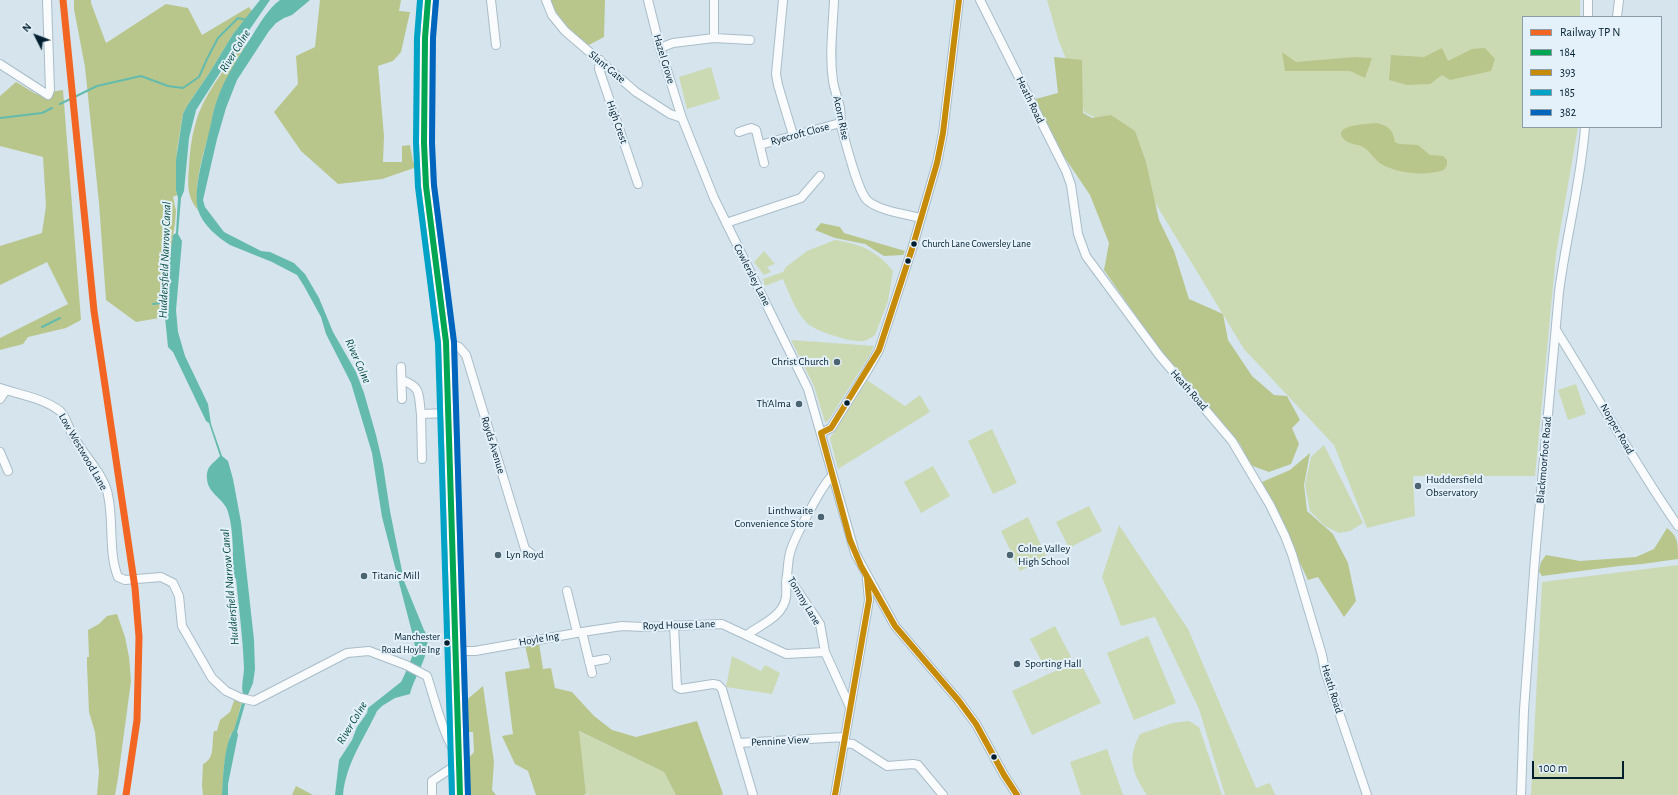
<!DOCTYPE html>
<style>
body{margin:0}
#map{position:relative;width:1678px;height:795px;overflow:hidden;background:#d5e4ed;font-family:"Alegreya Sans",sans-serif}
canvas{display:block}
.legend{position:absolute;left:1522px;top:16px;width:140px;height:112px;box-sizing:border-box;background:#e4f1fa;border:1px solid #8a9da9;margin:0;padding:5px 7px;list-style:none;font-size:12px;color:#021f2f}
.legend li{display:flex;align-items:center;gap:8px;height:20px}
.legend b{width:20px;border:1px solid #8a9da9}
.north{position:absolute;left:16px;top:16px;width:40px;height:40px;-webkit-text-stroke:3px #e4f1fa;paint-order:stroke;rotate:312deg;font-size:11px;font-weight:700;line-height:16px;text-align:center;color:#021f2f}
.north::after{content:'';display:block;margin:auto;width:14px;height:18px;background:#021f2f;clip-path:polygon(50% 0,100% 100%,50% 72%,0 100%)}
.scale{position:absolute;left:1532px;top:761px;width:92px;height:18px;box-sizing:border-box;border:2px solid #021f2f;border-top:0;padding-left:5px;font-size:12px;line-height:14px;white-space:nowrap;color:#021f2f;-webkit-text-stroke:3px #e4f1fa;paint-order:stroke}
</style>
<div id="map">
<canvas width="1678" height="795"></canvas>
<ul class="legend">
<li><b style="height:5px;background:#f26522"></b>Railway TP N</li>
<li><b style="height:5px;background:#00a651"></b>184</li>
<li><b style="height:5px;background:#c68b09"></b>393</li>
<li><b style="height:5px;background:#00a2c6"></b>185</li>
<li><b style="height:5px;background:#0065bd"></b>382</li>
</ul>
<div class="north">N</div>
<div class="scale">100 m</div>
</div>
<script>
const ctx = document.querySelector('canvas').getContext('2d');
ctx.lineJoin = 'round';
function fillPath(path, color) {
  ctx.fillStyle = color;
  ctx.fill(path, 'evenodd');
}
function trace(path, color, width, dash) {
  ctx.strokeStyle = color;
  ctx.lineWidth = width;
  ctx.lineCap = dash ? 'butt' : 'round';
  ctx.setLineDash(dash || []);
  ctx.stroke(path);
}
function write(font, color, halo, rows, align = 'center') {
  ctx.font = font + ' "Alegreya Sans",sans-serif';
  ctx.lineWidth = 4;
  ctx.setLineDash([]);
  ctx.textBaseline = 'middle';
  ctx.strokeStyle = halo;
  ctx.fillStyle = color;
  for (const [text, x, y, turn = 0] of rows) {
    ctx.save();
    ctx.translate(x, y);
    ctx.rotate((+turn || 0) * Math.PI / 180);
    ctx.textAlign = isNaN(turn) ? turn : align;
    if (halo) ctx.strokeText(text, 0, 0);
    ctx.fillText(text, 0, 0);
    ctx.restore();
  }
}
fillPath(new Path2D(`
 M 1047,0 L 1580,0 L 1580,17 L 1523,17 L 1523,127 L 1578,127 L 1556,254 L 1535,476 L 1413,476 L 1415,516 L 1367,528 L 1334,445 L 1244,349 L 1154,201 L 1122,132 L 1084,112 L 1078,87 L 1059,42 Z
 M 711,67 L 720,99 L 687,109 L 679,77 Z
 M 835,240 C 861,244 877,251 893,271 L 888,301 L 875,335 C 872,337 867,340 864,341 C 853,343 813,331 806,322 C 795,310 789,293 783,279 L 765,286 L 763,279 L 783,272 L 786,267 L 807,251 Z
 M 764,251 L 775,264 L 767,267 L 771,272 L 764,275 L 754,262 Z
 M 791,340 L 874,346 L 868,358 L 828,421 L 825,422 L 814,386 Z
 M 867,380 L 905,406 L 920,395 L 930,412 L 838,469 L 830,438 Z
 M 1576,384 L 1586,414 L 1568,420 L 1558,390 Z
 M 992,429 L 1017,483 L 993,494 L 968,441 Z
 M 1324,445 L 1363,523 L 1350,531 L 1339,533 L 1325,526 L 1310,511 L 1305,485 L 1311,457 Z
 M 933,466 L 950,496 L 921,513 L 904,482 Z
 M 1089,506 L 1102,531 L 1069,548 L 1056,522 Z
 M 1028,517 L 1047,558 L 1020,571 L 1001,531 Z
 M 1119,525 L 1188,629 L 1256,788 L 1270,783 L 1275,795 L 1225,795 L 1199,709 L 1155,617 L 1121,626 L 1102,577 Z
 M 1678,565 L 1678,795 L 1531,795 L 1542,582 Z
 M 1055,626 L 1071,657 L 1046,670 L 1030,639 Z
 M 1148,636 L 1176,703 L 1134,720 L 1107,653 Z
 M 732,656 L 761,671 L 765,665 L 780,673 L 772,694 L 726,687 Z
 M 1079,660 L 1101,703 L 1032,735 L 1012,691 Z
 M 1189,721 L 1199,727 L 1222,795 L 1147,795 C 1132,773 1127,758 1140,734 L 1172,723 Z
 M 578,731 L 664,772 L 676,795 L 589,795 L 586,794 Z
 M 1107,749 L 1123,795 L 1081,795 L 1070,762 Z`), '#ccdab4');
fillPath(new Path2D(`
 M 74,0 L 91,0 L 91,3 L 106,43 L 166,4 L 188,8 L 202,35 L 249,7 L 252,11 L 233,34 L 210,72 L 187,106 L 183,114 L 177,150 L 176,178 L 177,195 L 173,197 L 176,211 L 175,223 L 169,261 L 164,275 L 168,287 L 165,317 L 136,322 L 106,300 L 99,203 L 85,67 L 74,9 Z
 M 320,0 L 401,0 L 399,11 L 410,12 L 401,52 L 393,61 L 378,66 L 384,136 L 383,162 L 402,162 L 402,146 L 410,145 L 413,162 L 420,166 L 382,179 L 338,184 L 301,151 L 274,112 L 298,84 L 296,56 L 315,47 Z
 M 548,0 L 605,0 L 604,37 L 587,46 L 567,28 Z
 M 245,46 C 235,63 225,80 218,98 C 213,109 212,122 209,134 C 202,157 194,185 198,210 C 186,196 188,183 189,165 C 190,152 191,139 195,126 C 202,96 224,71 240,47 Z
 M 1442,48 L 1448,61 L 1472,49 L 1485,48 L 1495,59 L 1491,71 L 1450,80 L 1442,75 L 1430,84 L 1407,85 L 1389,80 L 1391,55 L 1424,57 Z
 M 1282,52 L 1296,62 L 1355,57 L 1372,58 L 1365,78 L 1350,71 L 1285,71 Z
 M 1054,57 L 1082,60 L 1083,113 L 1092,118 L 1111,115 L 1135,131 L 1146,162 L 1159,220 L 1174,251 L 1189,299 L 1223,314 L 1228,340 L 1252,376 L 1274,395 L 1287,396 L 1300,420 L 1292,428 L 1299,444 L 1291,464 L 1269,472 L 1250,465 L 1240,444 L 1156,345 L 1104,270 L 1109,243 L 1090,195 L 1063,155 L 1032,100 L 1058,93 Z
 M 16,82 L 36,94 L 63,90 L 81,320 L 66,328 L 28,337 L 23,344 L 0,350 L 0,338 L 68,304 L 47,262 L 0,285 L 0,246 L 42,233 L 46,206 L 43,157 L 0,146 L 0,96 Z
 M 1377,123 C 1389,126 1393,130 1395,142 L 1399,144 L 1418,145 L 1430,155 L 1443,156 L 1447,160 L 1447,165 L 1444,170 C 1425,176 1399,174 1381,164 C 1375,160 1372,154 1366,149 C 1361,144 1352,145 1346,141 C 1344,139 1341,137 1341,134 C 1341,124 1369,124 1377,123 Z
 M 821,223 L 840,227 L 844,233 L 905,251 L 903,255 L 884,256 L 865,244 L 835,238 L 815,230 Z
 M 1310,453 L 1304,485 L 1307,511 L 1333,534 L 1348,563 L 1356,601 L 1344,617 L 1318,577 L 1308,580 L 1262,482 L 1290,470 Z
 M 1667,528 C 1678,537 1678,542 1678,559 L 1642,564 L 1619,566 L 1542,576 L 1539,571 L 1541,562 L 1546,555 L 1580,561 L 1636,557 L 1654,549 Z
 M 117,614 L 125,637 L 129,657 L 131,681 L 118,778 L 115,795 L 97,795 L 99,772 L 95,732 L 89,712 L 87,665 L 87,657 L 89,657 L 88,630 L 99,624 L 107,616 Z
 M 539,643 L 543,669 L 551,668 L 555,688 L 572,692 L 594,716 L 612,730 L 636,737 L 697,721 L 723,794 L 721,795 L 676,795 L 664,772 L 579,731 L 586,794 L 584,795 L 536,795 L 528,771 L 515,764 L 502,736 L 513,734 L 505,672 L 530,668 L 525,645 Z
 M 483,686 L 494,762 L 492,790 L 496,795 L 466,795 L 465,762 L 474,752 L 473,732 L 465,732 L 464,702 Z
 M 235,698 L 242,701 L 234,731 L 230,735 L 224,766 L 222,795 L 203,795 L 202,785 L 203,764 C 216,758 211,743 214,731 L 217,731 L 220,720 L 230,712 Z
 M 296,786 L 313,795 L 292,795 Z`), '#b8c68b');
fillPath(new Path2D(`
 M 260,0 L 270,0 L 221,71 L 196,110 L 189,138 L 184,191 L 181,198 L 178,234 L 182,241 L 176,310 L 178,332 L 185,356 L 208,404 L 211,424 L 222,456 L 228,461 L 233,479 L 241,522 L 254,640 L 255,669 L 253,683 L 247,697 L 237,732 L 238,735 L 228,784 L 228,795 L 222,795 C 223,779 224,742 234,730 L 244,696 C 240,688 244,677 244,668 C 243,639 239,609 236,579 L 233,575 C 233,556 234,524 226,507 C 220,497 208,492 207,479 C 206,466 213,464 220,456 L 209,423 L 206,421 L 173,352 L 168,347 L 165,317 L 168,287 L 164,275 L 169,261 L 173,235 L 176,233 L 178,198 L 176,190 L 176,160 L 183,114 L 187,106 L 210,72 L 233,34 Z
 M 280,0 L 310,0 L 292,15 L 284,18 L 276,23 L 269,31 L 237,80 L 226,108 L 217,139 L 203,200 L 205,207 L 224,232 L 261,251 L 270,252 L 294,263 L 305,274 L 319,298 L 333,332 L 356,372 L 364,393 L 376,435 L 383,465 L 390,511 L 404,581 L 424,630 C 436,647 414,676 410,694 L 395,698 L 382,706 L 377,711 C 364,739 346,763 343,795 L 335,795 L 339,760 L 352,740 L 357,727 L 367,713 L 368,708 L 401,682 L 404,676 L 412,657 L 415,647 L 414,640 L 382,517 L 372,453 L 351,383 L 326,334 L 321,317 L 304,286 L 297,275 L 272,262 L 230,245 C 217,237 203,225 198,210 C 193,188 204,154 209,132 C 212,121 213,110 217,100 C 225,77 239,56 252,36 C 260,23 268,9 280,0 Z`), '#64bbad');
trace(new Path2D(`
 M 60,104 L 97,86 L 141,76 L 168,86 L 183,88 L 199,77 L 207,59 L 218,38 L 238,18 L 247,20
 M 0,118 L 42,113 L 52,108
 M 153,304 L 169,302
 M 42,327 L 60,318`), '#64bbad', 2);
const minor = new Path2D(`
 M 491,0 L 496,45
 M 546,0 L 552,15 L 565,31 L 636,92 L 670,114 L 682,118
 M 648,0 L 660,48 L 682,118 L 714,198 L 808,389 L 855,553 L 895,626 L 959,701 L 976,724 L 1004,775 L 1017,795
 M 783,0 L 776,74 L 778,85 L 793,135
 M 834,0 C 833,27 829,54 833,81 C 835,95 843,108 840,123 C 845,138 857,192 868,201 C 880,211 906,214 921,218
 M 980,0 L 1066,171 L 1071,185 L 1078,234 L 1086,256 L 1159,355 L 1232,441 L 1270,505 L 1285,536 L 1292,554 L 1322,655 L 1325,671 L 1367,795
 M 1588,17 L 1588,0
 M 1617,17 L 1619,0
 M 714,38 L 750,40
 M 660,48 L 673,43 L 714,38 L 714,0
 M 600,60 L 599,69 L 638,184
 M 0,64 L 48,95 L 50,90 L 47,0
 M 739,132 L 751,128 L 756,130 L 764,163
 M 760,145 L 840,123
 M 726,223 L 801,198 L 820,176
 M 1556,330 C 1597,395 1634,463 1678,526
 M 446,342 L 459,347 L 466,355 L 525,549 L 533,555
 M 401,367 L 402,399
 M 402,380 C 422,388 418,393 421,414
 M 0,388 C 20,395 43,398 60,411 C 65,415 68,426 71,432 C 81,453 104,473 108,495 C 114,522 108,552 118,577 L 125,580 L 161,577 L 173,583 L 179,596 L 182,626 L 212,678 L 226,691 L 241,698 L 254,701 L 347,653 L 369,651 L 406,665 L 427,676 C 436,704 443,735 459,759 L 453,767 L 432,781 L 432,795
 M 0,399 L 6,390
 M 821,433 L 831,428 L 867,371 L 879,350 L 912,249 L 937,163 L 943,133 L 959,0
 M 0,452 L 8,471
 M 422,459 L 421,414 L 448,413
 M 832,476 C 822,485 793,540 790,553 C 788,560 788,568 787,575 L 820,624 L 825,652 L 850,707
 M 567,591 L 577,632
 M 674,625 L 677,687 L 681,689 L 713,684 L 718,685 L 722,689 L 753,795
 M 582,632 L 592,673
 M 747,635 C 761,624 783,617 786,597 C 787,589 785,583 787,575
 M 456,651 L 475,651 L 582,632 L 622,626 L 644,627 L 722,624 L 786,654 L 825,652
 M 589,662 L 606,659
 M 738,743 L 845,737
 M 844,743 L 853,744 L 887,766 L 913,764 L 918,765 L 943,795
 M 835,795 L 869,600 L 867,579
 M 1521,795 L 1524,710 L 1535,558 L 1559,292 C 1566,237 1581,182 1585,127`);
const major = new Path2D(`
 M 428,0 L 425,38 L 424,143 L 426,186 L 446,342 L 460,795`);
trace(minor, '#a9bdc9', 10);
trace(major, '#a9bdc9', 12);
trace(minor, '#f9fbfc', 8);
trace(major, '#f9fbfc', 10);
trace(new Path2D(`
 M 428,0 L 425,38 L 424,143 L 426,186 L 446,342 L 460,795`), '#00a651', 6);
trace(new Path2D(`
 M 959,0 L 943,133 L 937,163 L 912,249 L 879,350 L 831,428 L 821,433 L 850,540 L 861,566 L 895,626 L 959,701 L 976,724 L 1004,775 L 1017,795
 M 835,795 L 869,600 L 867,577`), '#c68b09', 6);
trace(new Path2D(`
 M 420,0 L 417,38 L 416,143 L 418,187 L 438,343 L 452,795`), '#00a2c6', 6);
trace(new Path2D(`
 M 436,1 L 433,38 L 432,143 L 434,185 L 454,342 L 468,795`), '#0065bd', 6);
trace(new Path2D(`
 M 63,0 L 94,311 L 135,588 L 139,637 L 137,720 L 126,795`), '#f26522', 7);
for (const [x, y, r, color] of [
 [914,244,3.5,"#021f2f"],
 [908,261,3.5,"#021f2f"],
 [837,362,4,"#4c6472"],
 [847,403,3.5,"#021f2f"],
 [799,404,4,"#4c6472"],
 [1418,486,4,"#4c6472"],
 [821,517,4,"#4c6472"],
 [498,555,4,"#4c6472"],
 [1010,555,4,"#4c6472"],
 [364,576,4,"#4c6472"],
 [447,643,3.5,"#021f2f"],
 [1017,664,4,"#4c6472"],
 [994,757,3.5,"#021f2f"]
]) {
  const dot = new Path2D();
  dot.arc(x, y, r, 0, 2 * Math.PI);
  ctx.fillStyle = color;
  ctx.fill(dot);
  trace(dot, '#e4f1fa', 1.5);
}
write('10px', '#021f2f', '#e4f1fa', [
 ["Church Lane Cowersley Lane",922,244],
 ["Manchester",440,637,"right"],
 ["Road Hoyle Ing",440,650,"right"]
], 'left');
write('11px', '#021f2f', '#e4f1fa', [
 ["Hazel Grove",664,59,73],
 ["Slant Gate",607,67,40],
 ["Heath Road",1030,100,64],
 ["Acorn Rise",841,118,78],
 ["High Crest",617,122,71],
 ["Ryecroft Close",800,134,-15],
 ["Cowlersley Lane",752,275,63],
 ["Heath Road",1189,390,49],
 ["Nopper Road",1617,429,60],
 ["Royds Avenue",493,445,73],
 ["Low Westwood Lane",83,452,60],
 ["Blackmoorfoot Road",1544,460,-85],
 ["Tommy Lane",804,601,59],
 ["Royd House Lane",679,625,-2],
 ["Hoyle Ing",539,639,-10],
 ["Heath Road",1332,689,73],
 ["Pennine View",780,741,-3]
]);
write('11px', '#021f2f', '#e4f1fa', [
 ["Christ Church",829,362,"right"],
 ["Th'Alma",791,404,"right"],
 ["Huddersfield",1426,480],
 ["Observatory",1426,493],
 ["Linthwaite",813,511,"right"],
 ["Convenience Store",813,524,"right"],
 ["Colne Valley",1018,549],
 ["High School",1018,562],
 ["Lyn Royd",506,555],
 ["Titanic Mill",372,576],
 ["Sporting Hall",1025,664]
], 'left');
write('italic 12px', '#074c3f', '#e4f1fa', [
 ["River Colne",235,51,-58],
 ["Huddersfield Narrow Canal",165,260,-88],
 ["River Colne",358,361,66],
 ["Huddersfield Narrow Canal",230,587,-95],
 ["River Colne",352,723,-59]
]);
</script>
